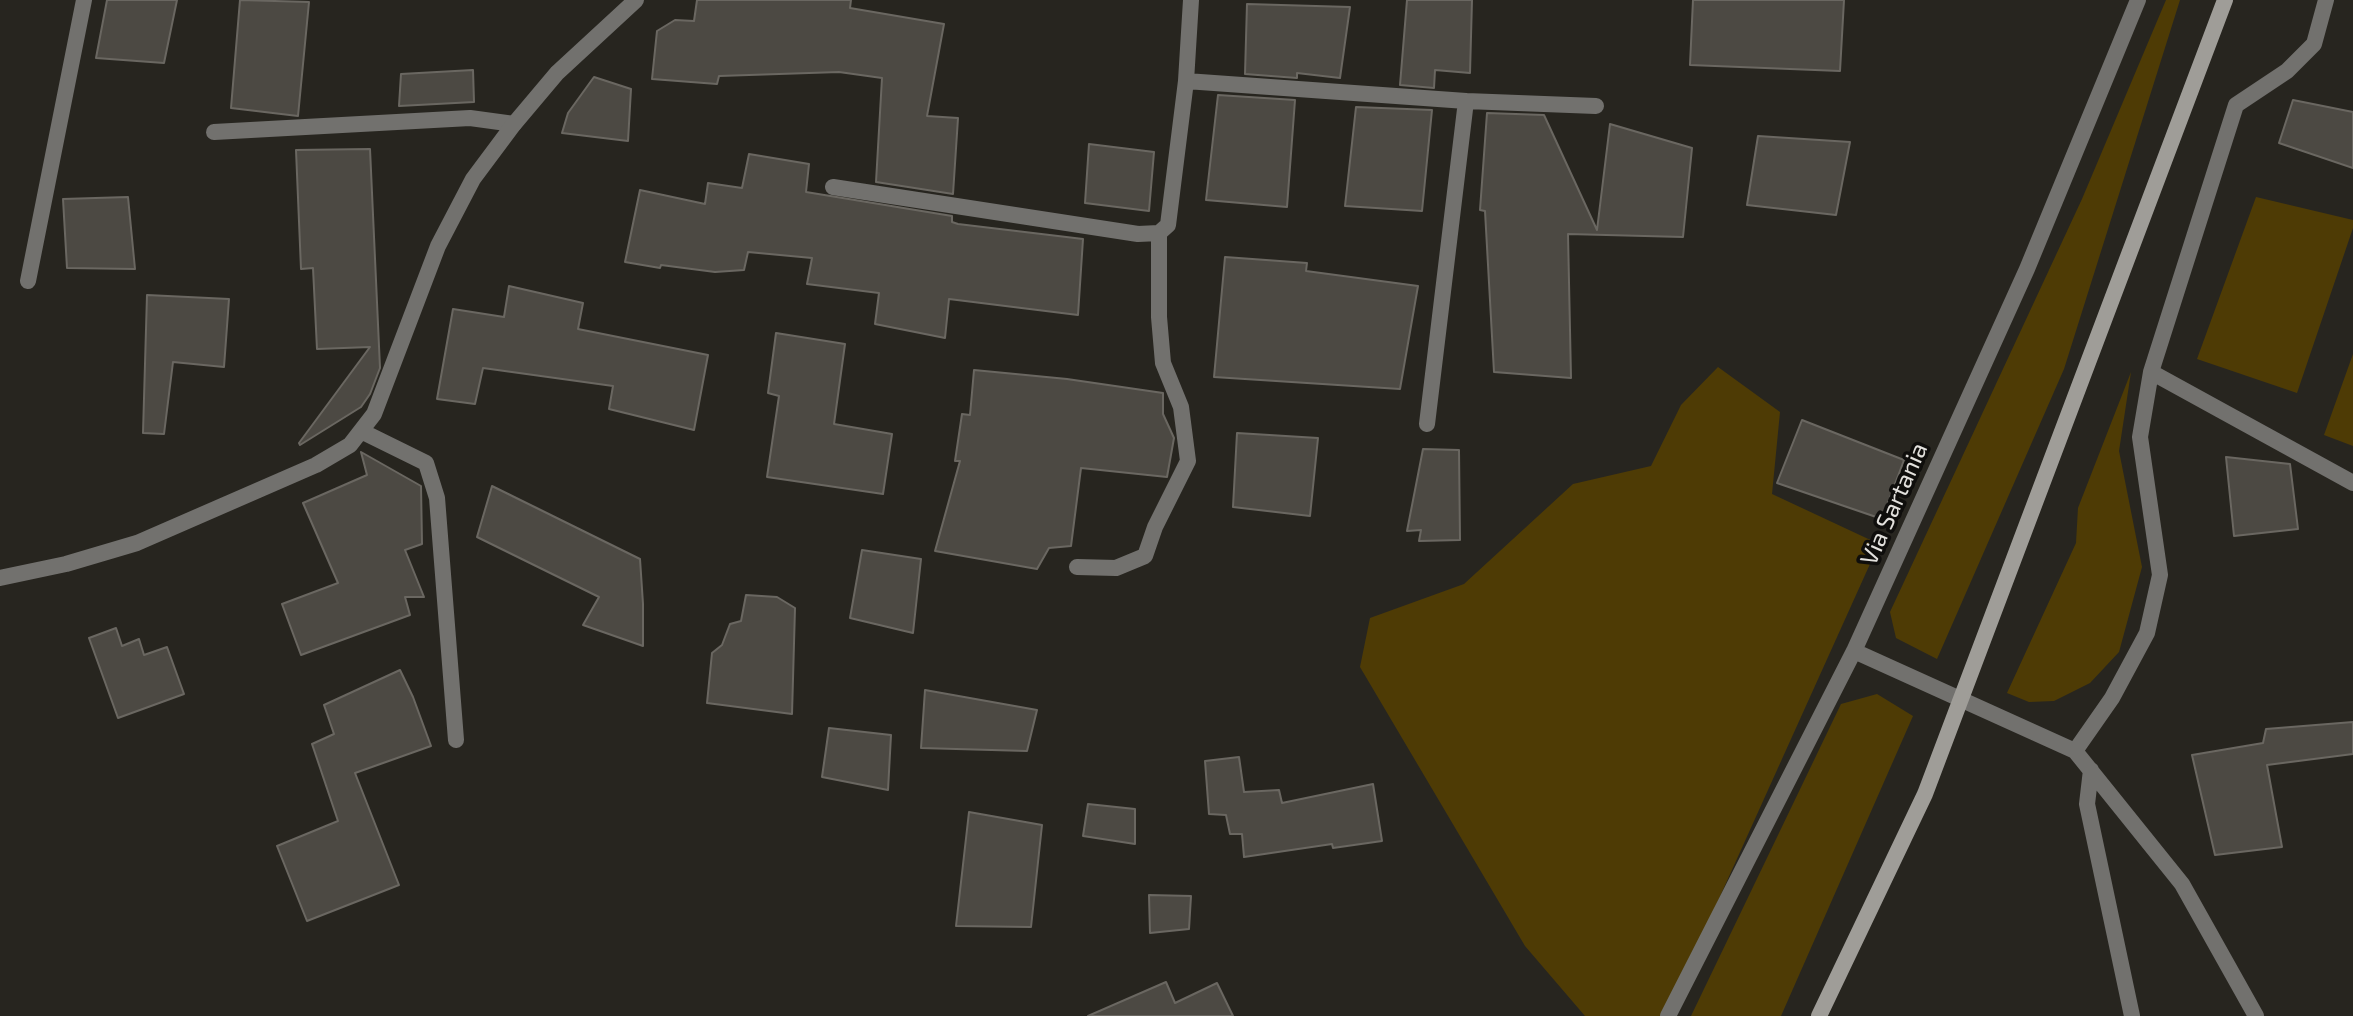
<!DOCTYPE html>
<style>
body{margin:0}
canvas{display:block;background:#27251f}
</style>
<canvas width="2353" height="1016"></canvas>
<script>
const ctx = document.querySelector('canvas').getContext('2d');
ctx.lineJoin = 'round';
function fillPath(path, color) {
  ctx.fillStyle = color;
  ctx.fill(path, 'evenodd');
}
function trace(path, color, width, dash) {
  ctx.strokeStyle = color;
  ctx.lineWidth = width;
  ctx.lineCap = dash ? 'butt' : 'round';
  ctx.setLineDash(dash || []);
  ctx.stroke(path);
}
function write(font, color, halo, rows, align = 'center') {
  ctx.font = font + ' "Exo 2",sans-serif';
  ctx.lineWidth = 7;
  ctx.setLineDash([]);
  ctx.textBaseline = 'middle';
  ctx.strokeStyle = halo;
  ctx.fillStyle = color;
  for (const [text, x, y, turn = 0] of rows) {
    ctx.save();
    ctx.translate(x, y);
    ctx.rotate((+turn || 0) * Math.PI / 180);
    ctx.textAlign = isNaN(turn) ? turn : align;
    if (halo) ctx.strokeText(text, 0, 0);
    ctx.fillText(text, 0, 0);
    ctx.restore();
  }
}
fillPath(new Path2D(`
 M 2166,0 L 2180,0 L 2064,369 L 1937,659 L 1896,638 L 1890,612 L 2082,199 Z
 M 2256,197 L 2353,220 L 2353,228 L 2297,393 L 2197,359 Z
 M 2353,354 L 2353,446 L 2324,435 Z
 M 1718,367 L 1780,412 L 1772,494 L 1879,544 L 1666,1016 L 1585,1016 L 1525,946 L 1360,667 L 1370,618 L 1464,584 L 1573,484 L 1651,466 L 1681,405 Z
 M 2131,372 L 2119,451 L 2142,567 L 2119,652 L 2090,683 L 2054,701 L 2029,702 L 2007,693 L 2076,543 L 2078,508 Z
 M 1877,694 L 1913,716 L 1781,1016 L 1691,1016 L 1841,704 Z`), '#4e3b05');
const building = new Path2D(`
 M 107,0 L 177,0 L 164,63 L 96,58 Z
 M 240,0 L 309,2 L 298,116 L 231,108 Z
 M 697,0 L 851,0 L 850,8 L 944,24 L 927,116 L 958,118 L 953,194 L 876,182 L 882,78 L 839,72 L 719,76 L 717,84 L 652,79 L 657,31 L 675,20 L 694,21 Z
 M 1407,0 L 1472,0 L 1470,73 L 1435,70 L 1434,88 L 1400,85 Z
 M 1693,0 L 1844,0 L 1840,71 L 1690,65 Z
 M 1247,4 L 1350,7 L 1340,78 L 1297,73 L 1297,78 L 1245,74 Z
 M 473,70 L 474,102 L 399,106 L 401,74 Z
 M 594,77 L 631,89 L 628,141 L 562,133 L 568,113 Z
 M 1218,95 L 1295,100 L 1287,207 L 1206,200 Z
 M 2293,100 L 2353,112 L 2353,168 L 2279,143 Z
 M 1356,107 L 1432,110 L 1422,211 L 1345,206 Z
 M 1487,113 L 1544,115 L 1597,230 L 1610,124 L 1692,148 L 1683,237 L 1568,234 L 1571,378 L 1494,372 L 1485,211 L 1480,210 Z
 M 1758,136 L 1850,142 L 1836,215 L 1747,205 Z
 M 1089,144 L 1154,152 L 1149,211 L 1085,203 Z
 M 370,149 L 380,368 L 370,394 L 361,407 L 300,445 L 299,443 L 370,347 L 317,349 L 313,268 L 301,269 L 296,150 Z
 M 749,154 L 809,164 L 806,192 L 952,216 L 952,222 L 958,224 L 1083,239 L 1078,315 L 949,299 L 945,338 L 875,324 L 879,293 L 807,284 L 812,258 L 748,252 L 744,270 L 715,272 L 661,265 L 660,268 L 625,262 L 640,190 L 705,204 L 708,183 L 742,188 Z
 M 128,197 L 135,269 L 67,268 L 63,199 Z
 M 1225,257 L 1307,263 L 1306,271 L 1418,286 L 1400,389 L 1214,377 Z
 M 509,286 L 583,303 L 578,329 L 708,355 L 694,430 L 609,409 L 613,386 L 483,368 L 475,404 L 437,399 L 453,309 L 504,317 Z
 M 147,295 L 229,299 L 224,367 L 173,362 L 164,434 L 143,433 Z
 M 776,333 L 845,344 L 834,424 L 892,434 L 883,494 L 767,477 L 779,396 L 768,393 Z
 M 974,370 L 1067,379 L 1163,393 L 1163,414 L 1174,438 L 1167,477 L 1081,468 L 1071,546 L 1049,548 L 1037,569 L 935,551 L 960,461 L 955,461 L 962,414 L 970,415 Z
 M 1802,420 L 1904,460 L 1882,519 L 1777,483 Z
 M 1237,433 L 1318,438 L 1310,516 L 1233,507 Z
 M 1423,449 L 1459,450 L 1460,540 L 1419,541 L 1421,530 L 1407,531 Z
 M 361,452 L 421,486 L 422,544 L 405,550 L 424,597 L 405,597 L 410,615 L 301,655 L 282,604 L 338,583 L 303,503 L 367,475 Z
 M 2226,457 L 2290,464 L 2298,529 L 2234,536 Z
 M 492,486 L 640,559 L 643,604 L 643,646 L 583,625 L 599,597 L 477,537 Z
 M 862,550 L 921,559 L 913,633 L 850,618 Z
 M 746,595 L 777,597 L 795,608 L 792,714 L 707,703 L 712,653 L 722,645 L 730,624 L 741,621 Z
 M 116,628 L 122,646 L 139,639 L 144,655 L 167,647 L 184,694 L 118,718 L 89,638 Z
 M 400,670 L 413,697 L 431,746 L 355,773 L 399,885 L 307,921 L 277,846 L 338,821 L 312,744 L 334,734 L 324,705 Z
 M 925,690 L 1037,710 L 1027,751 L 921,748 Z
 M 2353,722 L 2353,754 L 2267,765 L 2282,847 L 2215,855 L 2192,755 L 2263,743 L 2266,729 Z
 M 829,728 L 891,735 L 888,790 L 822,777 Z
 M 1239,757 L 1244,792 L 1279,790 L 1282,803 L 1373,784 L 1382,841 L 1333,848 L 1332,844 L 1244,857 L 1242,834 L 1230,834 L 1226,815 L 1209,814 L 1205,761 Z
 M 1088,804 L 1135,809 L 1135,844 L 1083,836 Z
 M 969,812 L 1042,825 L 1031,927 L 956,926 Z
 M 1149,895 L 1191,896 L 1189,929 L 1150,933 Z
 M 1166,982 L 1175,1003 L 1217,983 L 1233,1016 L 1088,1016 Z`);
fillPath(building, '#4c4943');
trace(building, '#6a6761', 2);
trace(new Path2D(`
 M 214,132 L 470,118 L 514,124`), '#72716e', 16);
trace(new Path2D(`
 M 1186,81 L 1466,101 L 1596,106
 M 833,187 L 1138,234 L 1159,233 L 1168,225 L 1186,81 L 1191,0
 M 28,281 L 84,0
 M 2151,372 L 2353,483
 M 1427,424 L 1466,101
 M 361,431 L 426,463 L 437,498 L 456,740
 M 1077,567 L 1116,568 L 1145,556 L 1155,527 L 1188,461 L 1181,407 L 1163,363 L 1159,317 L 1159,233
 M 0,578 L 66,564 L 137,543 L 316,465 L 350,445 L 374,414 L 438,246 L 473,179 L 514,124 L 557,73 L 636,0
 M 1854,651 L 2075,751 L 2182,884 L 2256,1016
 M 2075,751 L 2112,698 L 2147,633 L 2160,575 L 2140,437 L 2151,372 L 2236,105 L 2287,71 L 2314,44 L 2326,0
 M 2091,770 L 2087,804 L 2132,1016
 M 1668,1016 L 1854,651 L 2027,269 L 2138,0`), '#72716e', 16);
trace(new Path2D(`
 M 1819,1016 L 1925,794 L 2225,0`), '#9f9d98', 16);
write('24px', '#e3e1dd', '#0f0e0c', [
 ["Via Sartania",1894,504,-66]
]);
</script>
